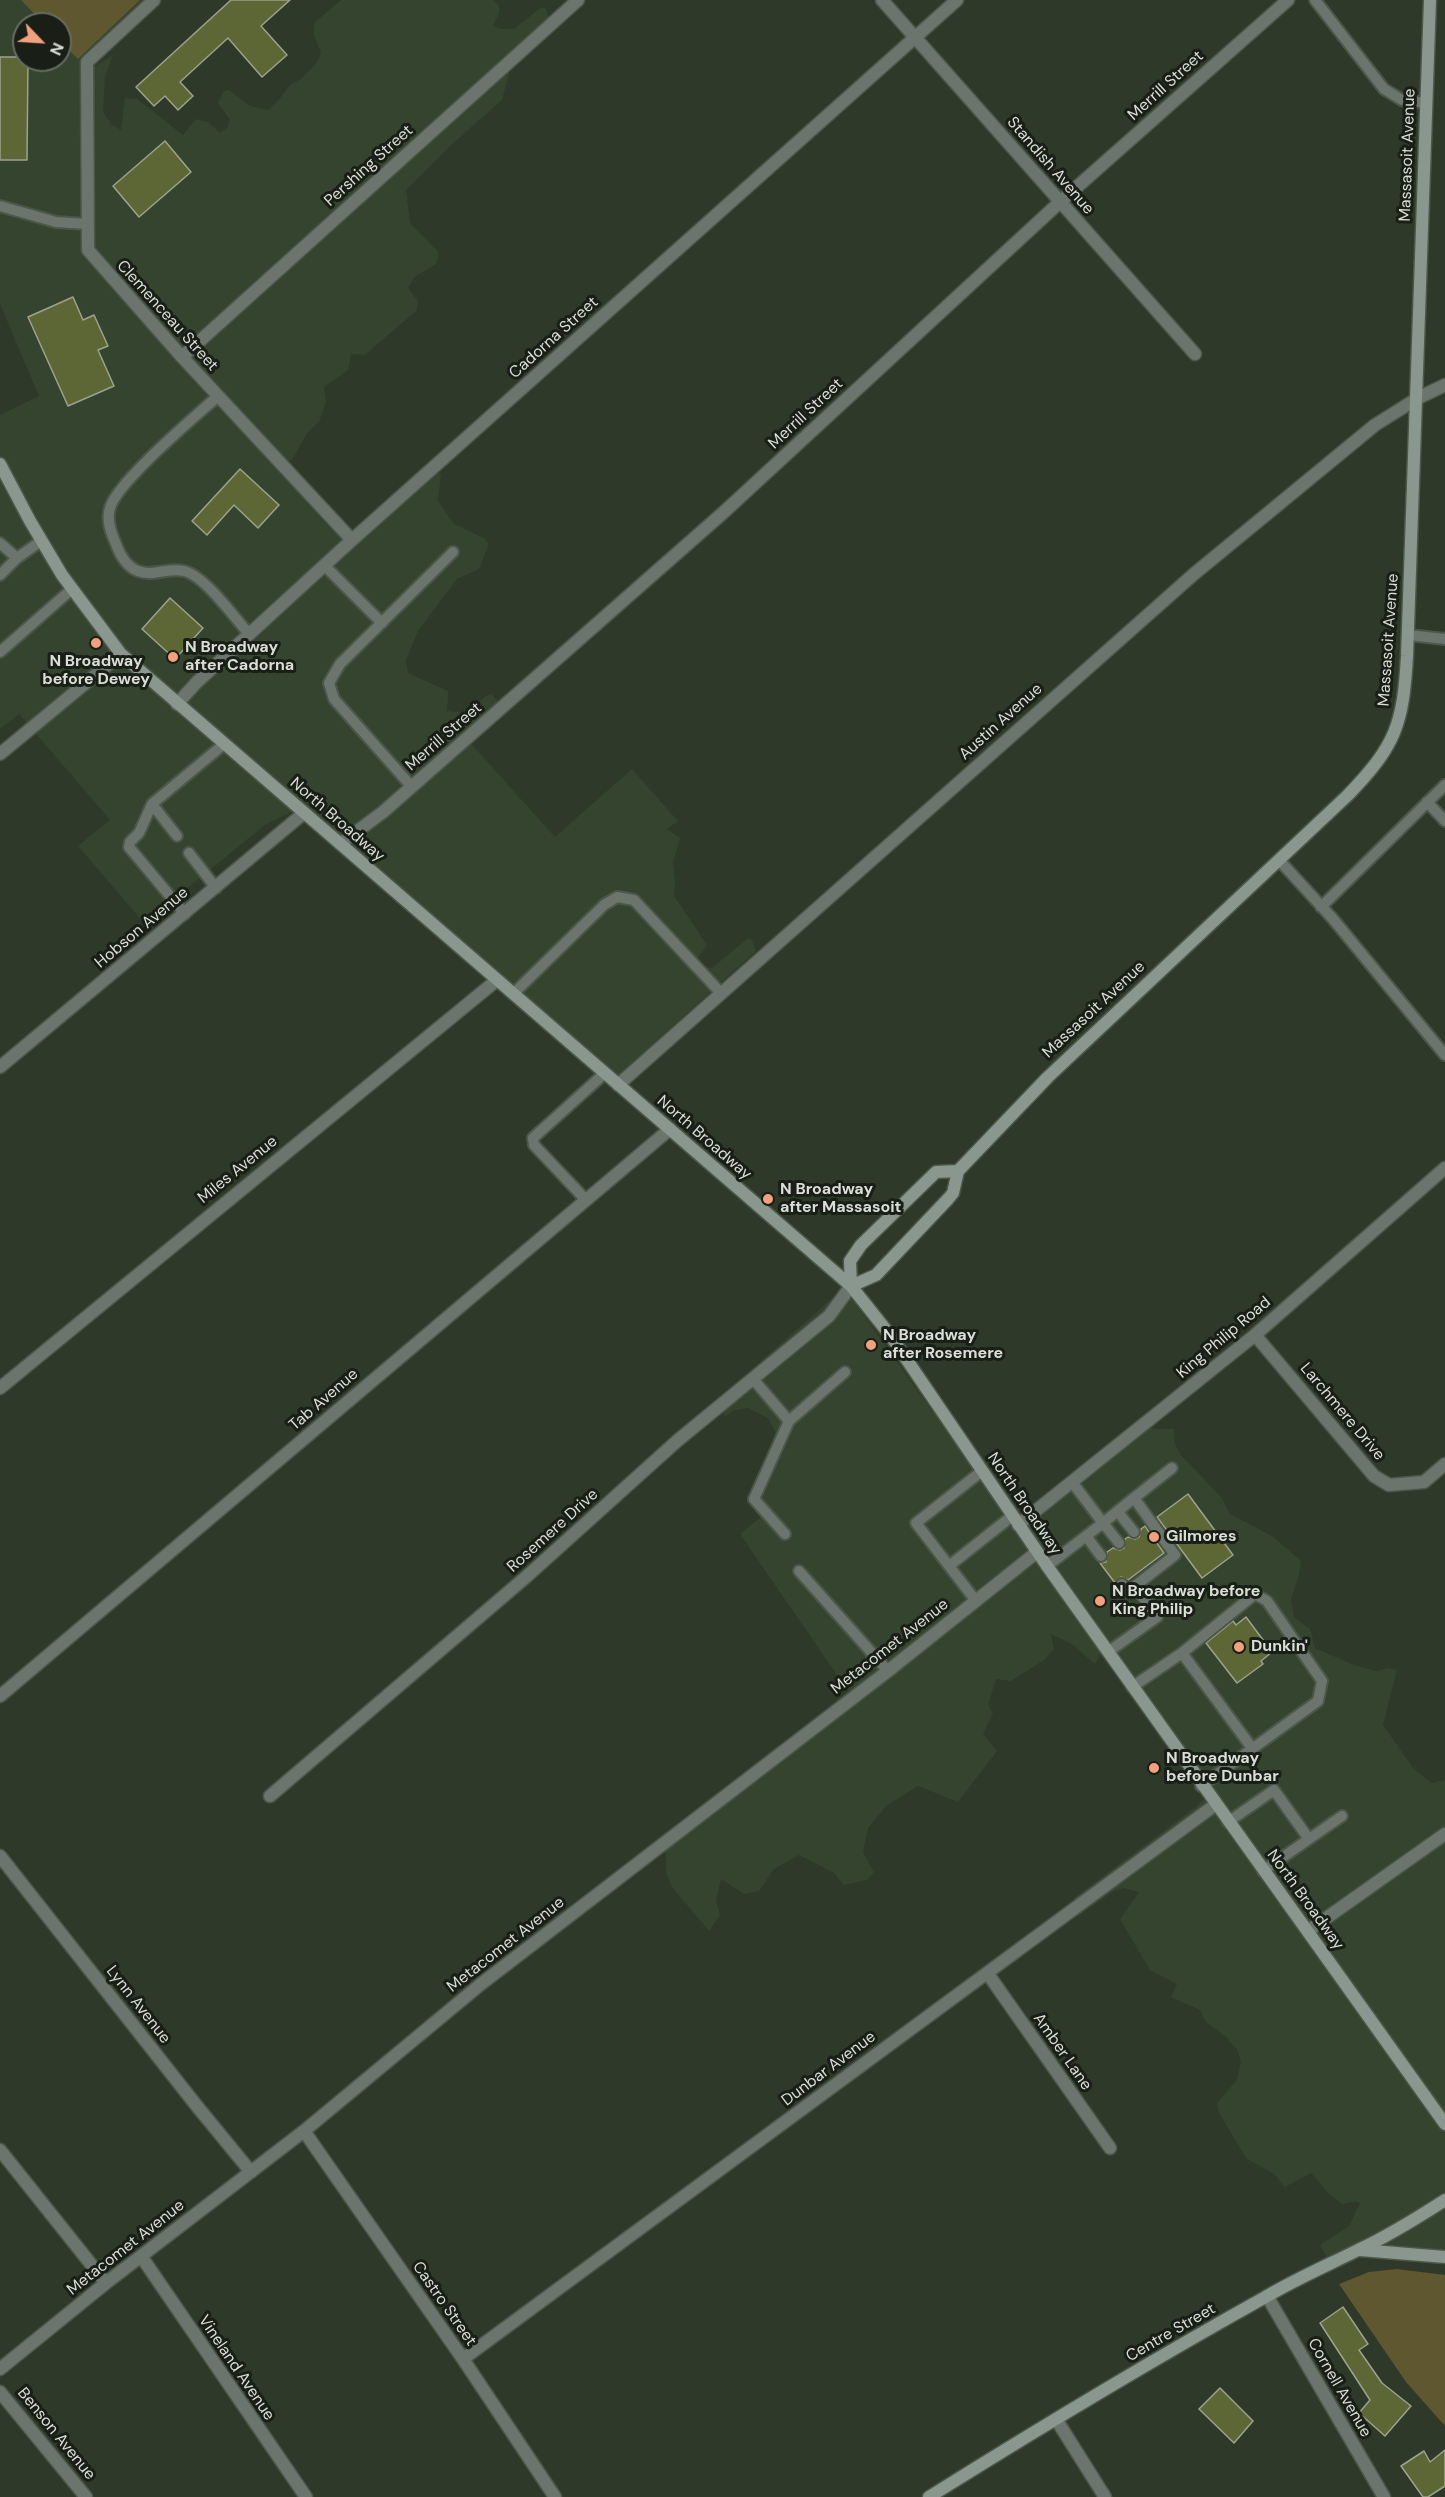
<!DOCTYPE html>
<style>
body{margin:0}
#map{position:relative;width:1445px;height:2497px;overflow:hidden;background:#2e392a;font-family:"DM Sans",sans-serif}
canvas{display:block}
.north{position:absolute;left:12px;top:12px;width:60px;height:60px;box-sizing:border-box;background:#191e17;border:2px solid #666b63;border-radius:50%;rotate:115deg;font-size:16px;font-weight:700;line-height:24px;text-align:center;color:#d9dfd6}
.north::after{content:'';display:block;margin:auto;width:21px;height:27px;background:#f2a17e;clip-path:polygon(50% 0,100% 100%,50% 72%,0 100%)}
</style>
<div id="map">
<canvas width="1445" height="2497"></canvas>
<div class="north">N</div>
</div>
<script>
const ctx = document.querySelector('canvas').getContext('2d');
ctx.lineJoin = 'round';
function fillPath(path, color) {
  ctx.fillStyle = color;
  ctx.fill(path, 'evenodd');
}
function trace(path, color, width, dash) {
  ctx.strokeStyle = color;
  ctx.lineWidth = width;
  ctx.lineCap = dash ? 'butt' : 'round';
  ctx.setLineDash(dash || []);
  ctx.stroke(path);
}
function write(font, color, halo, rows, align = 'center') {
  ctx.font = font + ' "DM Sans",sans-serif';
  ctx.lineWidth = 6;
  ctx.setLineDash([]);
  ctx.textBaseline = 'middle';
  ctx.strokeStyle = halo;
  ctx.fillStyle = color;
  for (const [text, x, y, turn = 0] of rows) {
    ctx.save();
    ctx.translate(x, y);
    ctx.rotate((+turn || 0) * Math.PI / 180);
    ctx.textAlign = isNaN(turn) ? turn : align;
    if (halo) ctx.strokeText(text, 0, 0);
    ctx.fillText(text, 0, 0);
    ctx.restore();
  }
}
fillPath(new Path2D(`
 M 0,0 L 147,0 L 86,68 L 95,66 L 113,55 L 105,77 L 103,112 L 111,124 L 121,130 L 125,98 L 137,99 L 183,135 L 196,119 L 208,122 L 220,133 L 227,128 L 230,120 L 218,103 L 224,91 L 229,90 L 250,106 L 268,110 L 276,103 L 291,84 L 301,79 L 316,64 L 321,53 L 314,35 L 314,23 L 341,0 L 493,0 L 499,6 L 499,13 L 493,26 L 501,29 L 514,29 L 539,9 L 545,7 L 550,20 L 511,66 L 502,100 L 451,145 L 406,190 L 410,223 L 439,253 L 436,264 L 416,276 L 408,287 L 418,302 L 417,310 L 365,355 L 351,354 L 348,370 L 324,387 L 326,401 L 319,422 L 307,433 L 292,460 L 278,462 L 275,467 L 332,530 L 344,539 L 426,467 L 441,474 L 438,501 L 449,517 L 454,524 L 484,538 L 489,544 L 479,569 L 457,579 L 418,631 L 406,660 L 408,673 L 448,691 L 447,711 L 466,713 L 486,696 L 492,694 L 500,705 L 465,737 L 555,837 L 632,769 L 678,821 L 667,829 L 680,838 L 673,863 L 675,882 L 674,896 L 707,945 L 693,965 L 712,968 L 748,938 L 752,940 L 756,951 L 616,1077 L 295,810 L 265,825 L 144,923 L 78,846 L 110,820 L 19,714 L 0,729 L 0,415 L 39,396 L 0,304 ZM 24,24 L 60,24 L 60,60 L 24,60 Z
 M 845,1289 L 1014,1526 L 1138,1424 L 1155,1429 L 1174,1429 L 1175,1444 L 1181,1455 L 1221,1497 L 1230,1514 L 1272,1536 L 1301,1561 L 1299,1576 L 1291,1599 L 1294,1617 L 1310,1629 L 1315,1648 L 1354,1665 L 1376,1671 L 1389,1668 L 1397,1670 L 1383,1725 L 1413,1768 L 1431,1783 L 1445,1780 L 1445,2258 L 1352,2246 L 1327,2257 L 1320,2245 L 1349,2226 L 1360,2203 L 1356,2201 L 1342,2204 L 1328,2193 L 1311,2173 L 1285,2187 L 1274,2174 L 1246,2158 L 1219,2113 L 1217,2103 L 1237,2080 L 1241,2062 L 1237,2049 L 1224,2035 L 1206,2022 L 1200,2010 L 1171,1997 L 1177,1984 L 1150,1970 L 1137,1948 L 1120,1919 L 1139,1892 L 1123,1888 L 1112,1892 L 1078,1916 L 1076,1913 L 1074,1898 L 1193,1809 L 1207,1796 L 1103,1650 L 1095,1664 L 1072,1644 L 1051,1634 L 1054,1649 L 1044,1660 L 1011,1681 L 996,1679 L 988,1705 L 993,1713 L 983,1734 L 997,1751 L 958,1802 L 918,1786 L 886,1806 L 868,1828 L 863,1852 L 874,1872 L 867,1880 L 844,1885 L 834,1873 L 799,1855 L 774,1869 L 759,1891 L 744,1894 L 721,1879 L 716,1900 L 720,1915 L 709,1931 L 672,1887 L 666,1872 L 666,1845 L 662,1842 L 848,1691 L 740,1534 L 768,1511 L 757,1494 L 776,1456 L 775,1432 L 768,1418 L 748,1408 L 734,1410 L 725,1417 L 717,1400 L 837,1294 Z`), '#35442f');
fillPath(new Path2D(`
 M 21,0 L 140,0 L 78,59 L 60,41 L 60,24 L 44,24 Z
 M 1397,2269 L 1445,2275 L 1445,2426 L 1406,2382 L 1339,2284 L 1369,2272 Z`), '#5e572f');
const building = new Path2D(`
 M 231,0 L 290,0 L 261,26 L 287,55 L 262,77 L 228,38 L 180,82 L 193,96 L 178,110 L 165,96 L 154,106 L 136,87 Z
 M 0,57 L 24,57 L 24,60 L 28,60 L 27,160 L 0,160 Z
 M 165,141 L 191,172 L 139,217 L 113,186 Z
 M 73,297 L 83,320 L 94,315 L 108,346 L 98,350 L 114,386 L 68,406 L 28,317 Z
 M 240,469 L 279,505 L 258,528 L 234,505 L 207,535 L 192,521 Z
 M 170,598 L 203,628 L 175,659 L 142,629 Z
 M 1188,1494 L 1233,1555 L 1202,1578 L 1157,1517 Z
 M 1145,1526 L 1164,1553 L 1128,1580 L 1121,1577 L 1115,1583 L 1100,1563 L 1106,1562 L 1107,1552 L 1113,1548 L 1120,1550 L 1124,1548 L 1125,1539 L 1128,1537 L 1135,1539 L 1139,1537 L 1141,1529 Z
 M 1246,1617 L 1272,1652 L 1261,1661 L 1263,1664 L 1237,1683 L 1206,1643 L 1233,1621 L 1236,1625 Z
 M 1343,2307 L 1368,2344 L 1359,2350 L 1382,2383 L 1411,2406 L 1385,2436 L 1359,2413 L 1370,2400 L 1320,2323 Z
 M 1220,2388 L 1253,2421 L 1234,2443 L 1199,2409 Z
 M 1445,2450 L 1445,2486 L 1428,2497 L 1423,2497 L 1401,2466 L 1424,2451 L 1430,2462 Z`);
fillPath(building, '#5d6735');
trace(building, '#9da28e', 1.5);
const lane = new Path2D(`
 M 1315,0 L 1384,89 L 1402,100 L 1426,103
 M 0,206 L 56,222 L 87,224
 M 218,396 C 195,417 117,482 110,508 C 106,520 111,533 116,544 C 120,555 127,567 138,571 C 154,577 168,567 184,571 C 205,576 234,617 249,634
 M 0,543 L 17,558 L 41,541
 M 324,565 L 382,623
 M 0,575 L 17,558
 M 1408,635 L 1445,639
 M 0,652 L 72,589
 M 412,787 L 334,699 L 329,683 L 340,664 L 453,552
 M 1427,802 L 1445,821
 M 152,804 L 177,836
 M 189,853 L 216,888
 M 1279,860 L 1333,919 L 1445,1055
 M 1321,907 L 1445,785
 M 185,914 L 129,847 L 130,842 L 139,833 L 152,804 L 224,744
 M 513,994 L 604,905 L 617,897 L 634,900 L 721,993
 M 586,1200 L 534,1145 L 533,1138 L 605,1073
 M 753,1379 L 789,1421 L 754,1499 L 785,1534
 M 789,1421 L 845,1372
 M 1134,1498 L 1172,1468
 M 1118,1512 L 1134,1532
 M 1086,1536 L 1101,1556
 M 949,1566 L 1012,1516
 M 1047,1566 L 1103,1523 L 1072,1482
 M 799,1571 L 888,1671
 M 1122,1584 L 1128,1592 L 1135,1586
 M 976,1601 L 916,1523 L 982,1471
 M 1108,1652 L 1157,1617 L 1135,1586 L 1175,1555 L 1134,1498 L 1103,1523 L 1119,1543
 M 1182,1653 L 1252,1748
 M 1132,1687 L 1182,1653 L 1255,1594 L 1267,1601 L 1322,1681 L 1318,1701 L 1201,1786
 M 1228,1822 L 1274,1790 L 1309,1839
 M 1263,1871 L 1342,1816`);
const street = new Path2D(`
 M 154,0 L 87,62 L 88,250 L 182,357 L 352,540
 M 882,0 L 1195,354
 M 182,357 L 578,0
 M 177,704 L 197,682 L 352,540 L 957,0
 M 0,754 L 121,654
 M 340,844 L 383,812 L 724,512 L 1060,202 L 1288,0
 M 0,1067 L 304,813
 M 618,1085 L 1194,574 L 1375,425 L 1418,398 L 1445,385
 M 1255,1335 L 1374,1476 L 1389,1485 L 1424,1482 L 1445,1464
 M 0,1388 L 497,980
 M 1018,1525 L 1255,1335 L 1445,1168
 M 0,1696 L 670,1129
 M 270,1796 L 526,1577 L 677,1441 L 829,1316 L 851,1286
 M 0,1856 L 196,2105 L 251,2172
 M 1308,1931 L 1445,1834
 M 988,1974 L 1110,2148
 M 304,2131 L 463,2359 L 555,2497
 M 0,2150 L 106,2283
 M 141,2256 L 306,2497
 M 1267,2296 L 1384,2497
 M 463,2359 L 1215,1805
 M 0,2369 L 106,2283 L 304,2131 L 481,1984 L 888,1671 L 1037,1552
 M 0,2392 L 86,2497
 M 1056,2419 L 1105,2497`);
const secondary = new Path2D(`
 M 0,464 L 30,521 L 62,575 L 121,654 L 851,1286 L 890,1335 L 1047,1566 L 1445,2124
 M 958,1171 L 936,1172 L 861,1245 L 850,1261 L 851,1286 L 876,1275 L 948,1199 L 953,1193 L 958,1171 L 1048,1077 L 1348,795 C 1396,745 1403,725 1407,656 L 1430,0
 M 1360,2250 L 1445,2257
 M 929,2497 C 1041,2427 1154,2359 1269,2295 C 1298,2278 1328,2265 1358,2250 C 1388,2236 1417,2218 1445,2200`);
trace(lane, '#4d5749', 14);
trace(street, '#4d5749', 15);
trace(secondary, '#4d5749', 15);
trace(lane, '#6c746e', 10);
trace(street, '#6c746e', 12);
trace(secondary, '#8a978e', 12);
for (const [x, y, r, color] of [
 [96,643,6,"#f2a17e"],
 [173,657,6,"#f2a17e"],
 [768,1199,6,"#f2a17e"],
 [871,1345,6,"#f2a17e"],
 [1154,1537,6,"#f2a17e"],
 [1100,1601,6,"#f2a17e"],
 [1239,1647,6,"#f2a17e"],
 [1154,1768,6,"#f2a17e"]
]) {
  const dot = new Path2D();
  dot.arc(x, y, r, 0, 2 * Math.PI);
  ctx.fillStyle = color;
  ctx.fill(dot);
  trace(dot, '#191e17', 2);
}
write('16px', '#d9dfd6', '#191e17', [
 ["Merrill Street",1166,86,-42],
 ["Massasoit Avenue",1408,155,-88],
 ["Pershing Street",369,166,-42],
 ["Standish Avenue",1050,166,49],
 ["Clemenceau Street",167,316,48],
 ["Cadorna Street",554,338,-42],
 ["Merrill Street",806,414,-43],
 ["Massasoit Avenue",1389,640,-86],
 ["Austin Avenue",1001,722,-42],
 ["Merrill Street",444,737,-41],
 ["North Broadway",337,820,41],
 ["Hobson Avenue",142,928,-40],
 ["Massasoit Avenue",1094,1010,-43],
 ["North Broadway",704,1138,41],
 ["Miles Avenue",238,1170,-39],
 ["King Philip Road",1224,1338,-40],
 ["Tab Avenue",324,1400,-41],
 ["Larchmere Drive",1342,1412,50],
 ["North Broadway",1024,1504,56],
 ["Rosemere Drive",553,1531,-42],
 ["Metacomet Avenue",890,1647,-38],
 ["North Broadway",1305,1900,54],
 ["Metacomet Avenue",506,1945,-38],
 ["Lynn Avenue",138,2005,52],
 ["Amber Lane",1062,2052,55],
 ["Dunbar Avenue",829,2069,-37],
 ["Metacomet Avenue",126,2248,-38],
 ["Castro Street",444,2304,55],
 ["Centre Street",1171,2333,-30],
 ["Vineland Avenue",236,2368,56],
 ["Cornell Avenue",1339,2388,60],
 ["Benson Avenue",56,2434,51]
]);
write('bold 16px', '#d9dfd6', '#191e17', [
 ["N Broadway",185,648],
 ["after Cadorna",185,666],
 ["N Broadway",96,662,"center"],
 ["before Dewey",96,680,"center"],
 ["N Broadway",780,1190],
 ["after Massasoit",780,1208],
 ["N Broadway",883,1336],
 ["after Rosemere",883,1354],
 ["Gilmores",1166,1537],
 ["N Broadway before",1112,1592],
 ["King Philip",1112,1610],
 ["Dunkin'",1251,1647],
 ["N Broadway",1166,1759],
 ["before Dunbar",1166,1777]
], 'left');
</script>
